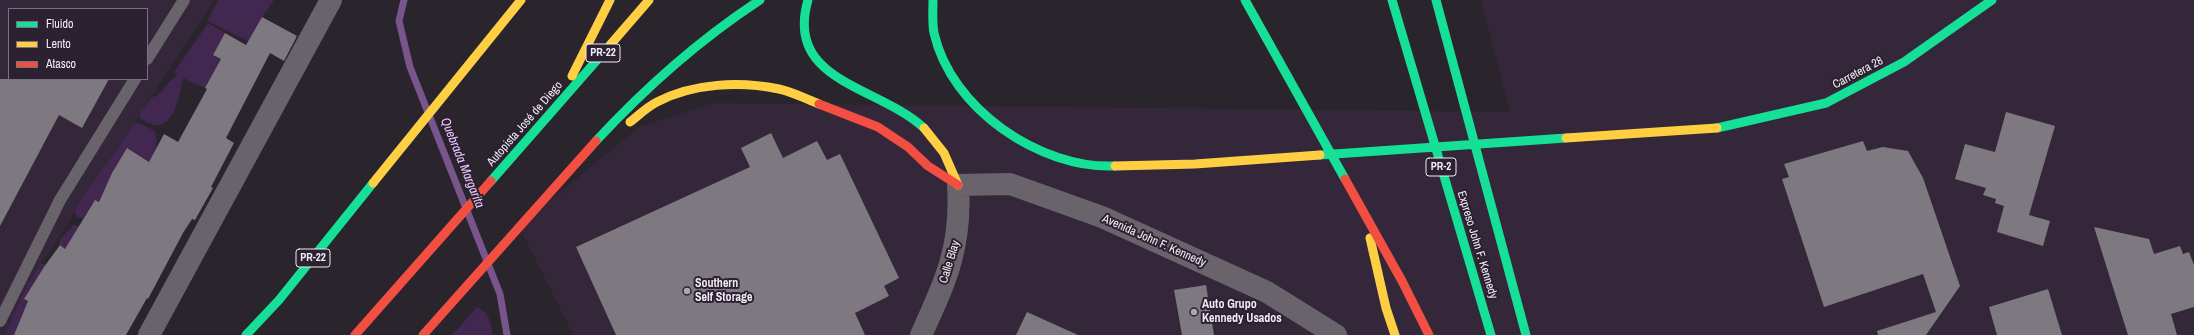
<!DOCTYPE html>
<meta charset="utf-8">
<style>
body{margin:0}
#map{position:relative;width:2194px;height:335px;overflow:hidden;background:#2a242c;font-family:"Archivo Narrow",sans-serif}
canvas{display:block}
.legend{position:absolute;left:8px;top:8px;width:140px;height:72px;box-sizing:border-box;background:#2b2130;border:1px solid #7b727f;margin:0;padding:5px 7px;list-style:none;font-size:12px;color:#f2ecf6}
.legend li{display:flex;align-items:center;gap:8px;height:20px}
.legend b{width:20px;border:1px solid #7b727f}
</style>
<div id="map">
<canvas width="2194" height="335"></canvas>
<ul class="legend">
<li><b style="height:5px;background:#16e098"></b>Fluido</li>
<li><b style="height:5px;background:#ffcf43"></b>Lento</li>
<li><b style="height:5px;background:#f24e42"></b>Atasco</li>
</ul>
</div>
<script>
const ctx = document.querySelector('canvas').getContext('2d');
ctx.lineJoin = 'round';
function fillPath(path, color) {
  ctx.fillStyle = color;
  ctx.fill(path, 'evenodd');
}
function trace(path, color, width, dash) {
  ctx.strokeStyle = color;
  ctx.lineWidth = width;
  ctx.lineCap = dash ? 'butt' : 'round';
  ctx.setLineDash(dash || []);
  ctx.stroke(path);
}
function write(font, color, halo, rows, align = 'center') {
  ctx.font = font + ' "Archivo Narrow",sans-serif';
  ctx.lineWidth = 4;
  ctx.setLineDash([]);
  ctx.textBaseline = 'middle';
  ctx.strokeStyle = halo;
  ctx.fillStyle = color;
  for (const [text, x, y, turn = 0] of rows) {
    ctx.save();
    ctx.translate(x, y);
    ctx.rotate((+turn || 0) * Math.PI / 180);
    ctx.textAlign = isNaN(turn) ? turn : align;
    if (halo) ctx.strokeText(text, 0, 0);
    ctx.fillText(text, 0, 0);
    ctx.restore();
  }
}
fillPath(new Path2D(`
 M 0,0 L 215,0 L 27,285 L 5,335 L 0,335 ZM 9,9 L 147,9 L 147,79 L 9,79 Z
 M 1481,0 L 2194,0 L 2194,335 L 573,335 L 519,226 L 639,127 L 713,103 L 1510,112 Z`), '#34273a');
fillPath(new Path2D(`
 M 218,0 L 274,0 L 262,17 L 248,41 L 207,21 Z
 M 208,23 L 225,33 L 213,55 L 222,60 L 205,88 L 183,78 C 179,102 170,143 139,117 L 140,113 L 152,97 L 157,96 L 177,74 L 174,72 Z
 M 139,123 L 155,131 C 159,144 155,151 151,163 L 127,148 L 114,169 L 130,180 L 112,191 L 105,188 L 99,202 L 95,200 L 83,218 L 77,217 L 74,211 C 91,180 116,155 133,124 Z
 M 74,225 L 79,226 L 108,244 L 68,251 L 60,245 L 60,239 Z
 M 41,264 L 46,264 L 24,299 L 28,302 L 26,306 L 29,308 L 24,310 L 15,333 L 18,335 L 5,335 L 27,285 Z
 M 477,307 C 491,314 490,322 493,335 L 452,335 Z`), '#422750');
trace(new Path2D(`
 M 404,0 L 399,21 L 410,67 L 500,294 L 507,335`), '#78558b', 7);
fillPath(new Path2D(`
 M 262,17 L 297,36 L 284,61 L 270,53 L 226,138 L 234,143 L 211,187 L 213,188 L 195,220 L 192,219 L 183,233 L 148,299 L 147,298 L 126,335 L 14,335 L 28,301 L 24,299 L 44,267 L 60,245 L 65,249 L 95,200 L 99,202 L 112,173 L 127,148 L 149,162 L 164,134 L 178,142 L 207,89 L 205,88 L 221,59 L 213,55 L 225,33 L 246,45 Z
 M 0,79 L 109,79 L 82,128 L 59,115 L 0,226 Z
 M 2006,112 L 2055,126 L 2029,215 L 2050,221 L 2043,246 L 1997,232 L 2004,206 L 1995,203 L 1996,199 L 1983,195 L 1986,188 L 1955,179 L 1965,144 L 1995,152 Z
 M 771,133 L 783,158 L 817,141 L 827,160 L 840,154 L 899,278 L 884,286 L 889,296 L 855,313 L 865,335 L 616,335 L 576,247 L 750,167 L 741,148 Z
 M 1863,141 L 1867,151 L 1883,147 L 1908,151 L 1923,178 L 1960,286 L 1926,335 L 1878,335 L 1877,331 L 1936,312 L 1923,274 L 1824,307 L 1782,179 L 1789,177 L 1784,164 Z
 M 2094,227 L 2149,239 L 2154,254 L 2180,246 L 2183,254 L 2189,252 L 2194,265 L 2194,307 L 2171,314 L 2177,335 L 2128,335 Z
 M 1206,285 L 1214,335 L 1182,335 L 1174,290 Z
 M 2048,289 L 2062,335 L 1997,335 L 1989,307 Z
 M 1027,312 L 1078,335 L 1016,335 Z`), '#7e7981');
trace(new Path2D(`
 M 147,59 L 184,0
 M 0,321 L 60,200 L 135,79`), '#69636c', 12);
trace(new Path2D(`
 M 149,335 L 331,0
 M 921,335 C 946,281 962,246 958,185 L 1010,184 L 1102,217 L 1267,292 L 1336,335`), '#69636c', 22);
trace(new Path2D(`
 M 808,0 C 784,82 879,86 924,128
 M 933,0 C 933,11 932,23 934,33 C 951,109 1040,169 1115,166
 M 1245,0 L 1345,179
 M 1392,0 L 1491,335
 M 1436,0 L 1526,335
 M 1717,128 L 1826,103 L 1904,62 L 1992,0
 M 596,141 C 646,87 699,40 760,0
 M 1320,155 L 1566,138
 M 491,181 L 611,44
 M 246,335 L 279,300 L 373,183`), '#16e098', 9);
trace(new Path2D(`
 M 611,44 L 649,0
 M 572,76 L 610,0
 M 630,122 C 639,115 647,107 657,102 C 693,83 740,81 779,89 C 793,92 806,99 819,104
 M 924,128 L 944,153 L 958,185
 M 1566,138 L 1717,128
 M 1115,166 L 1195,164 L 1320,155
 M 373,183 L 521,0
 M 1370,238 L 1386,308 L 1395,335`), '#ffcf43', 9);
trace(new Path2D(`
 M 819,104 L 878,127 L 908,147 L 928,166 L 958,185
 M 1345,179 L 1402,281 L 1429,335
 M 355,335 L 491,181
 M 423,335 L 596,141`), '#f24e42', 9);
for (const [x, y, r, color] of [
 [687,291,4,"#aca6af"],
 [1194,312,4,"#aca6af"]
]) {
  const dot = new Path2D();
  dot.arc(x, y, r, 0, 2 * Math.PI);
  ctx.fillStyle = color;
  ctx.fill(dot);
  trace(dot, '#2b2130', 1.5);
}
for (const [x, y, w] of [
 [603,53,34],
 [1441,167,30],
 [313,258,34]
]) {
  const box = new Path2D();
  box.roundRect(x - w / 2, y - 9, w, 18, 3);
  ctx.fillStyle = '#2b2130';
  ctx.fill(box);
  trace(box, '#f2ecf6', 1);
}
write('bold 11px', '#f2ecf6', null, [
 ["PR-22",603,53],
 ["PR-2",1441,167],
 ["PR-22",313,258]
]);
write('12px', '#f2ecf6', '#2b2130', [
 ["Carretera 28",1858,73,-28],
 ["Autopista José de Diego",525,124,-49],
 ["Avenida John F. Kennedy",1154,241,24],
 ["Expreso John F. Kennedy",1477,245,73],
 ["Calle Blay",950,262,-73]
]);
write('bold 12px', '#f2ecf6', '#2b2130', [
 ["Southern",695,284],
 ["Self Storage",695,298],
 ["Auto Grupo",1202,305],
 ["Kennedy Usados",1202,319]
], 'left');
write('italic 13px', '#e9c9fb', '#2b2130', [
 ["Quebrada Margarita",462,163,68]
]);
</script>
